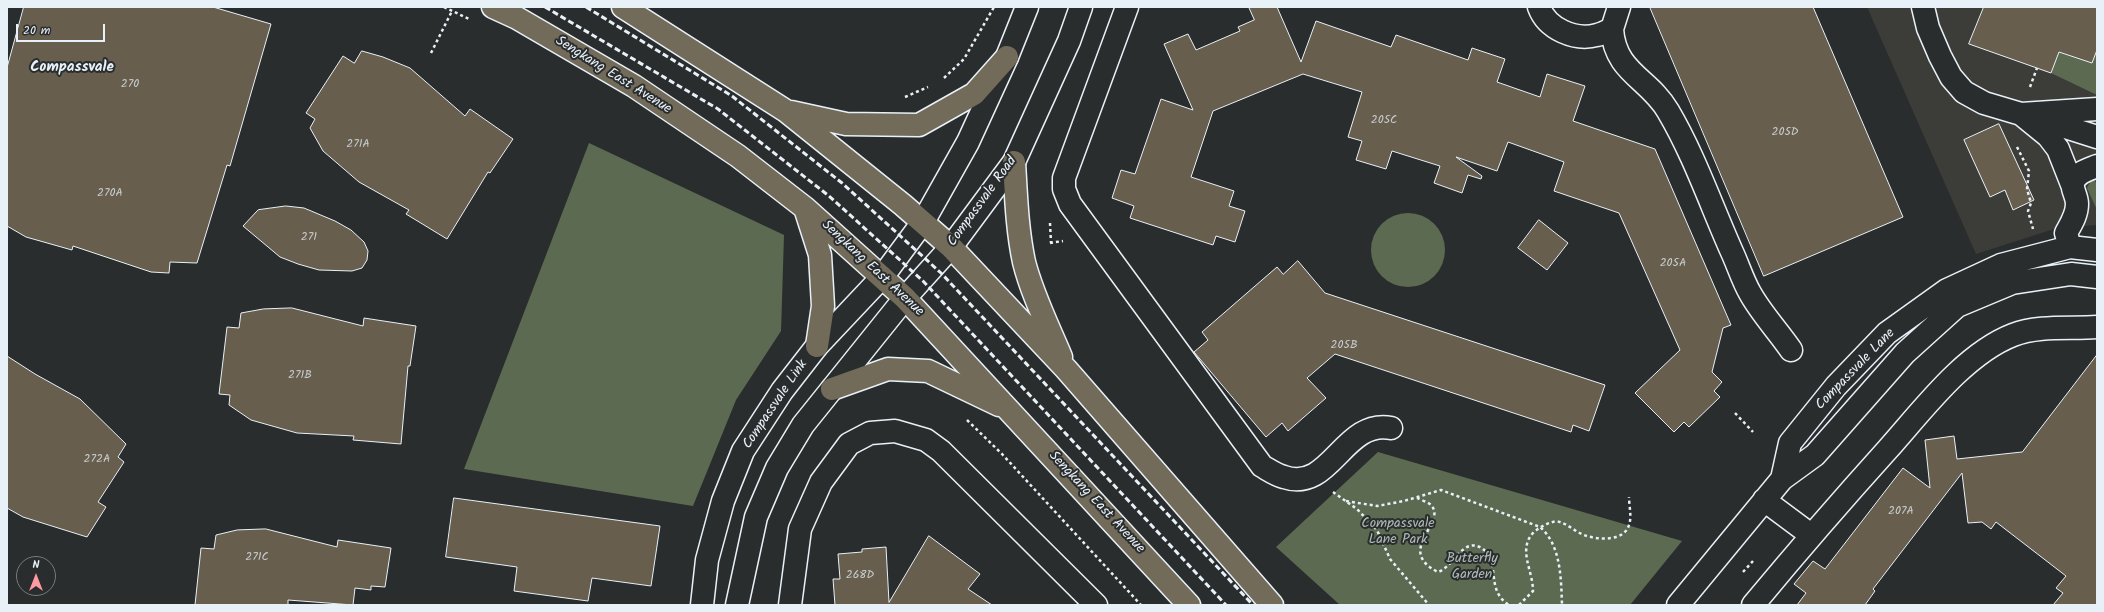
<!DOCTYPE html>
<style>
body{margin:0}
#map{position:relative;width:2104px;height:612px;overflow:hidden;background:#2a2d2e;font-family:Kalam,sans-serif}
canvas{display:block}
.frame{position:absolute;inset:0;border:8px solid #e8f1f8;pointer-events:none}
.north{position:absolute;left:16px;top:556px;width:40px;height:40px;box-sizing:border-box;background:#2a2d2e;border:1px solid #767b7f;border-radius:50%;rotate:0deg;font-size:11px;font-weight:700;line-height:16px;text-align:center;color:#e8f1f8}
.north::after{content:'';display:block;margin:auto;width:14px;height:18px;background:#ff9aa2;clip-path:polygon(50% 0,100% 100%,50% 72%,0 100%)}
.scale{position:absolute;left:16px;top:24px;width:89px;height:18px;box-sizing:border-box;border:2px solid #e8f1f8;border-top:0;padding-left:5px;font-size:12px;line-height:14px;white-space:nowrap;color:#e8f1f8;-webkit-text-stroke:3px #2a2d2e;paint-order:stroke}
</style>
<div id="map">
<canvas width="2104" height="612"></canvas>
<div class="frame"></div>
<div class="north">N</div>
<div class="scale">20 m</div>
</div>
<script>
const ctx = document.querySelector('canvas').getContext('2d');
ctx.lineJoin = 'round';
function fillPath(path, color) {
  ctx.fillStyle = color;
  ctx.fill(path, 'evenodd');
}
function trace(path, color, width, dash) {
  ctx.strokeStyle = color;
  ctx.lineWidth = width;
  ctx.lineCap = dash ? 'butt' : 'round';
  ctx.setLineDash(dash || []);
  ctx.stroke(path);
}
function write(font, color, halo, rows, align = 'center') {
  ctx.font = font + ' Kalam,sans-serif';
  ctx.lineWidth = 4;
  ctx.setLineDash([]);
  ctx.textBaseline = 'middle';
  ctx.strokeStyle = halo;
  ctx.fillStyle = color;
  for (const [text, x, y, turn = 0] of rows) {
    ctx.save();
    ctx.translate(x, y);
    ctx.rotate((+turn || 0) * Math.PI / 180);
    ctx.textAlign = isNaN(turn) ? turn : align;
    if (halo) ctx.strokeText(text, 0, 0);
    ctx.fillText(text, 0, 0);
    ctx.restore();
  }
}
fillPath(new Path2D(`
 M 1867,7 L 2097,7 L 2097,225 L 2054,229 L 1976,254 Z`), '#3c3c38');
fillPath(new Path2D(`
 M 2097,50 L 2097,95 L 2051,73 L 2059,52 L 2092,63 Z
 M 589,143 L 784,235 L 781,331 L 736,400 L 693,506 L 464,469 Z
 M 2093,177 L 2097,185 L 2097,210 L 2087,188 Z
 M1371 250a37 37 0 1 1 74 0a37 37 0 1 1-74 0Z
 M 1378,452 L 1682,541 L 1630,605 L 1340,605 L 1276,547 Z`), '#5d6a52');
const building = new Path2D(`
 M 24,7 L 213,7 L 271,24 L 230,166 L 227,165 L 197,263 L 170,262 L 169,273 L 151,272 L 73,246 L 72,250 L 26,237 L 7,226 L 7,68 Z
 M 1249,7 L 1277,7 L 1301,62 L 1316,21 L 1391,47 L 1396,35 L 1468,60 L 1472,48 L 1505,59 L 1497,82 L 1540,97 L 1547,74 L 1585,86 L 1573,121 L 1655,149 L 1731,325 L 1723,328 L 1712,372 L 1722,382 L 1714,391 L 1720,397 L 1689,427 L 1684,422 L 1674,432 L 1635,393 L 1680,350 L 1619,213 L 1554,191 L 1564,162 L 1508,142 L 1497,171 L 1456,157 L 1482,176 L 1481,179 L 1468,175 L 1462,193 L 1434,183 L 1440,166 L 1392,151 L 1386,169 L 1356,160 L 1362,141 L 1348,137 L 1362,92 L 1303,74 L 1213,111 L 1191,177 L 1234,191 L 1229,206 L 1245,211 L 1235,242 L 1216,236 L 1213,245 L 1130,218 L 1134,206 L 1112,198 L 1121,170 L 1135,174 L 1161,99 L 1193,110 L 1164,44 L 1188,34 L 1196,50 L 1240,31 L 1238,27 L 1254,20 Z
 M 1650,7 L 1813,7 L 1903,217 L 1764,276 Z
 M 1984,7 L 2097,7 L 2097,50 L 2092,63 L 2059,52 L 2051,73 L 1969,44 Z
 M 362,51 L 383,57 L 410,68 L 465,116 L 470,109 L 513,139 L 490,173 L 488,172 L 447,239 L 406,214 L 409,210 L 359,182 L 323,151 L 310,128 L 315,119 L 306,113 L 343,56 L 354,63 Z
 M 1999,124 L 2034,200 L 2013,210 L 2005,190 L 1990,197 L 1964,140 Z
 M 286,206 L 304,208 L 335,221 L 351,230 L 364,242 L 368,251 L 367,260 L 362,268 L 352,271 L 319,270 L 298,264 L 280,257 L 243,226 L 258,210 Z
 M 1539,220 L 1568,243 L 1547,270 L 1518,248 Z
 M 1298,261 L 1325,293 L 1605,385 L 1589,431 L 1573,425 L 1571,432 L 1335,354 L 1307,378 L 1326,398 L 1288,431 L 1282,423 L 1266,437 L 1194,352 L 1208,340 L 1202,332 L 1277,267 L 1283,274 Z
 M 292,308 L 363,326 L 364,318 L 416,326 L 410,366 L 408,366 L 401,444 L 353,440 L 354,436 L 297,433 L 251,420 L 229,405 L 230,395 L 219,394 L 227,327 L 239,328 L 241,313 L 263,309 Z
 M 2097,355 L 2097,605 L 2053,605 L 2063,593 L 2056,588 L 2066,576 L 1996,522 L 1991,529 L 1982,522 L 1968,523 L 1962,473 L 1873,589 L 1875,591 L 1865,605 L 1797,605 L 1806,593 L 1794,584 L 1813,561 L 1825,569 L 1903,468 L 1930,488 L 1925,440 L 1954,436 L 1957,459 L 2022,452 Z
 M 7,356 L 35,374 L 80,399 L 126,444 L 118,457 L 124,462 L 98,502 L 106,507 L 87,537 L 23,517 L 7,508 Z
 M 454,498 L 660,526 L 651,586 L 592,578 L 588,601 L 514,591 L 517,567 L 446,557 Z
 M 266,529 L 337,547 L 338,540 L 391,548 L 385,587 L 371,586 L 371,590 L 355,588 L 353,605 L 288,600 L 288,605 L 195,605 L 201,548 L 214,549 L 216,535 L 237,530 Z
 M 929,536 L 980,574 L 968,589 L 992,605 L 835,605 L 833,579 L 840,579 L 838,554 L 862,552 L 862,549 L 886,547 L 889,602 Z`);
fillPath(building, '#675e4e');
trace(building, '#e8f1f8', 1);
const minor = new Path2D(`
 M 1127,7 L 1064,178 L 1064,189 L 1070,204 L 1262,466 C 1269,470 1276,475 1284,477 C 1331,493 1343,419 1391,428
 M 1539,7 C 1547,29 1575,41 1597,35 C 1602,34 1607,31 1612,29 L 1619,7
 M 1923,7 L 1928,28 L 1940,56 L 1951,77 L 1964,92 L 1984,103 L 2021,114 L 2097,109
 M 1612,29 C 1615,73 1649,78 1668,111 C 1694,155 1711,205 1732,252 C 1738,265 1743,281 1750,293 C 1761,313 1778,331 1791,350
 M 2021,114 L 2048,136 L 2058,149 L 2073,187
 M 2034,117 L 2097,137
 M 2070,247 L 2066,233 C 2071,224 2077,215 2077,204 C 2077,198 2074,193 2073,188 C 2071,174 2087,170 2097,166
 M 1782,479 L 1790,443 L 1836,386 L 1887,333 L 1947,290 L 2001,265 L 2070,247 L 2097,250
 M 1764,500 L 1811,535
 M 702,605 L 707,560 L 723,501 L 743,451 L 782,391 L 817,346 L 883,276 L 923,222 L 968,142 L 1007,57 L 1027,7
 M 737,605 L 756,517 L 777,468 L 803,425 L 905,298 L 951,247 L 1014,162 L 1069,41 L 1081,7
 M 790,605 L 800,529 L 821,482 L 849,444 L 870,433 L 895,431 L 926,440 L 941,451 L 1096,605
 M 1678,605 L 1782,479 L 1815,455 L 1905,353 L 1957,306 L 2012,283 L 2071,274 L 2097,277
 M 1753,605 C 1797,552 1842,500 1888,449 C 1922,411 1964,354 2013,335 C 2039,325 2070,329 2097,327`);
const major = new Path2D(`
 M 493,7 L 517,18 L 634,86 L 738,156 L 805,208 L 905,298 L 1189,605
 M 623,7 L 786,111 L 903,205 L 951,247 L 1066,369 L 1272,605
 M 791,112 L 846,124 L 919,125 L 974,94 L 1007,57
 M 1014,162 C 1016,195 1017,229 1024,262 C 1032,294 1048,326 1061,357
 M 805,208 L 820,255 L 823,306 L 817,346
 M 832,389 L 888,369 L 928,371 L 999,405`);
trace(minor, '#e8f1f8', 25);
trace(major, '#e8f1f8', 25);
trace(new Path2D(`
 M 444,7 L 469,19
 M 431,53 L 452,11
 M 944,78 L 964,59 L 994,7
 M 2030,87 L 2037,68
 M 905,97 L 928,87
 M 2017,147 L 2029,171 L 2027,189 L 2031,203 L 2028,211 L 2033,229
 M 1050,223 L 1051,243
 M 1050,243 L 1063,241
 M 1735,413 L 1753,432
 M 967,420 L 1002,454 L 1141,605
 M 1333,492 L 1357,509 L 1377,530 L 1390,559 L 1429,605
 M 1417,498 C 1421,500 1428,502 1431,505 C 1448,523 1394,550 1438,572 C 1454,567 1463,535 1483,549 C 1501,563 1485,590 1509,605
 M 1346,501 L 1377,506 L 1404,501 L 1441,490 L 1540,527 C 1561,545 1561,578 1562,605
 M 1743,572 L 1753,561
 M 1519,605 L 1533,591 C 1533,570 1517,549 1534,532 C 1541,526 1548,523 1556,521 C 1567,523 1574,531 1584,535 C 1597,540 1624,542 1629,525 C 1632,517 1629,505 1629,497`), '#e8f1f8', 2.5, [3, 3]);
trace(minor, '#2a2d2e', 22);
trace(major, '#736b5a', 22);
trace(new Path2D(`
 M 545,7 L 718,109 L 829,196 L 923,281 L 1226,605
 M 586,7 L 732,96 L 842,183 L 941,273 L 1253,605`), '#e8f1f8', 3, [6, 3]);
write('12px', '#c8ccce', null, [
 ["270",130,85],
 ["205C",1384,121],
 ["205D",1785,133],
 ["271A",358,145],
 ["270A",110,194],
 ["271",309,238],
 ["205A",1673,264],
 ["205B",1344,346],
 ["271B",300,376],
 ["272A",97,460],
 ["207A",1901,512],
 ["271C",257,558],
 ["268D",860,576]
]);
write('14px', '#e8f1f8', '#2a2d2e', [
 ["Sengkang East Avenue",613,76,32],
 ["Compassvale Road",983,202,-54],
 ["Sengkang East Avenue",872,269,43],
 ["Compassvale Lane",1856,370,-46],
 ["Compassvale Link",776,405,-56],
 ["Sengkang East Avenue",1096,503,47]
]);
write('14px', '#b0bbb6', '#2a2d2e', [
 ["Compassvale",1398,525],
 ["Lane Park",1398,541],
 ["Butterfly",1472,560],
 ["Garden",1472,576]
]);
write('bold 15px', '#e8f1f8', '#2a2d2e', [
 ["Compassvale",72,68]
]);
</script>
